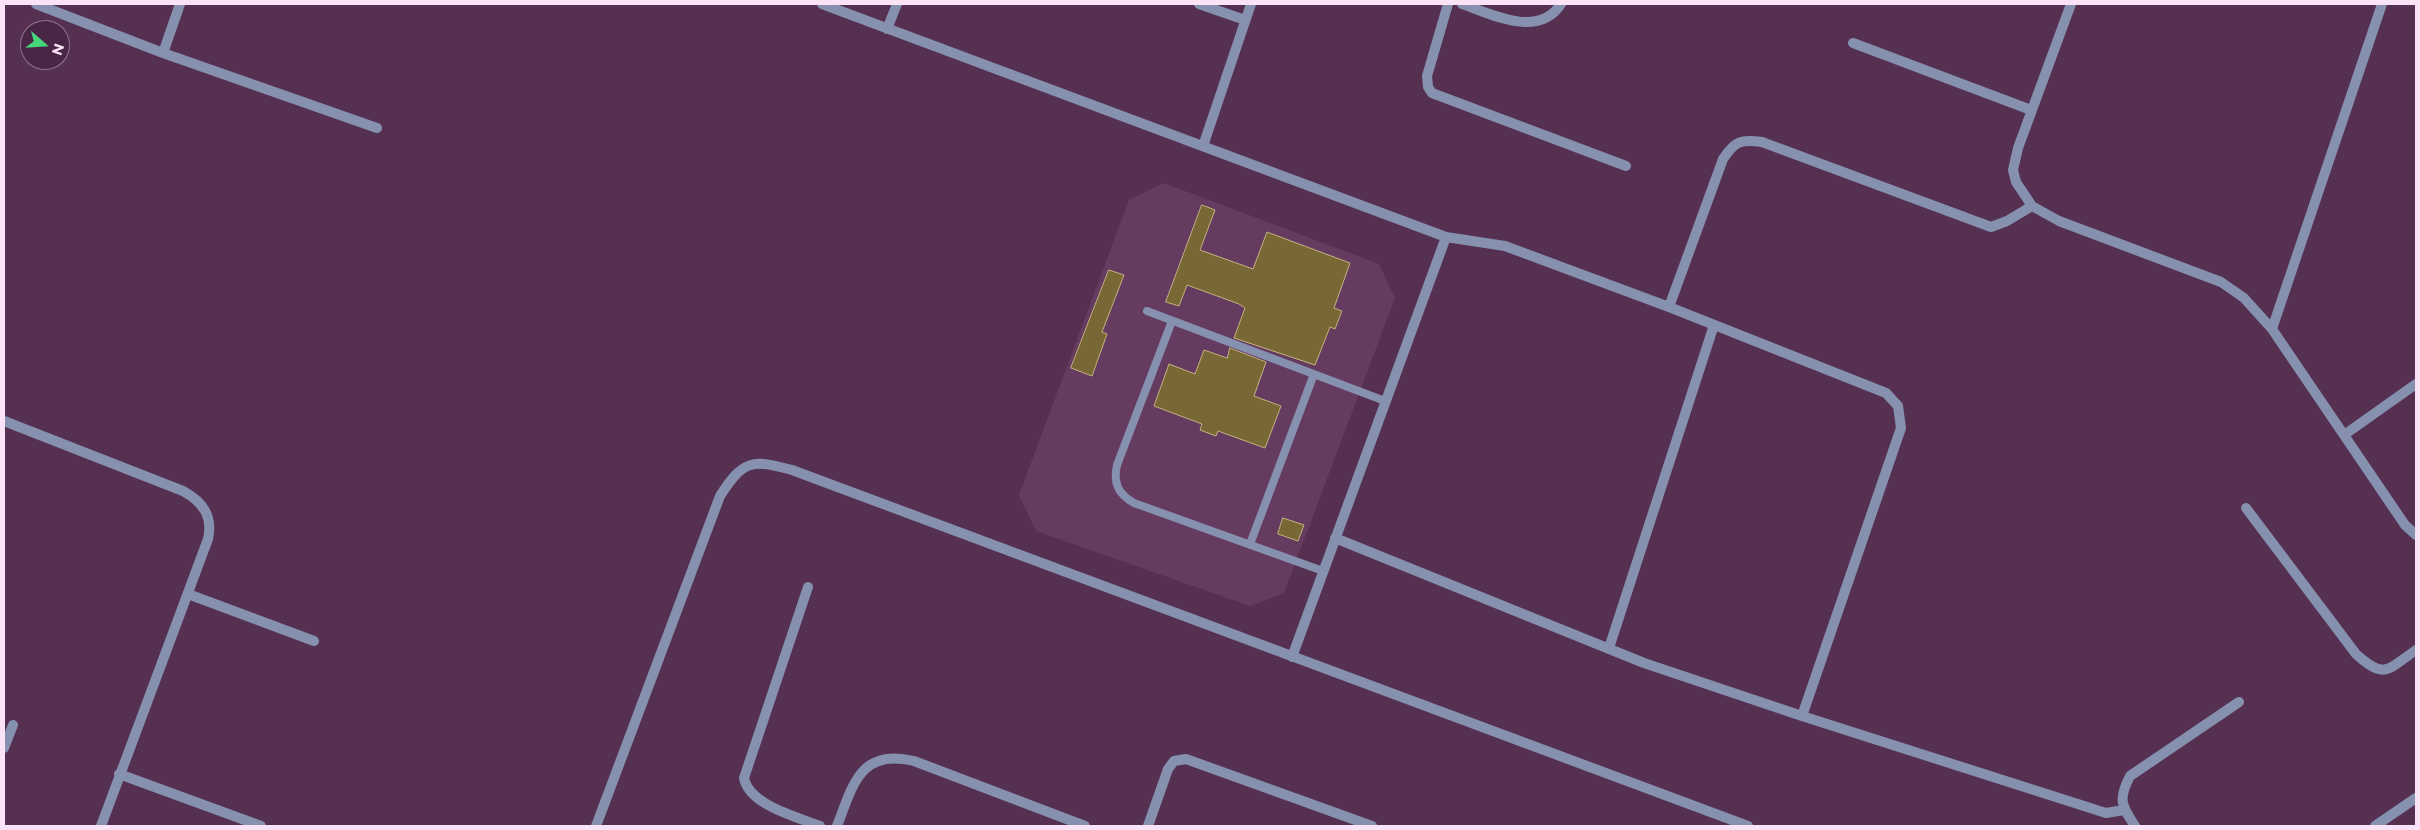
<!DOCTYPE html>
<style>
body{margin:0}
#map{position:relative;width:2420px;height:830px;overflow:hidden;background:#553051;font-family:Montserrat,sans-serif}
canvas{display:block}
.frame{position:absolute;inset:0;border:5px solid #fae3f6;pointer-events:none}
.north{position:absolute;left:20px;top:20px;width:50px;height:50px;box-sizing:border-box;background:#4a2646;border:1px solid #90728c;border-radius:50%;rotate:109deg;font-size:14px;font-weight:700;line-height:20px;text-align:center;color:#fae3f6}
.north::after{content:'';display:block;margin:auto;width:18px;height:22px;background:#46d77a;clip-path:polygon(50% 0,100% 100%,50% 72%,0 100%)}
</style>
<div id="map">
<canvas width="2420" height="830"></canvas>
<div class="frame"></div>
<div class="north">N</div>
</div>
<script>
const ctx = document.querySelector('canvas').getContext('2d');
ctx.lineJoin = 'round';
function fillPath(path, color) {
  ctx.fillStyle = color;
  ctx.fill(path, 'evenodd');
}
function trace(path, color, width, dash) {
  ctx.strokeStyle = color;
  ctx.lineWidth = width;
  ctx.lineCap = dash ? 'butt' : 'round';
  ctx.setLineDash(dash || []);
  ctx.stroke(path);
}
fillPath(new Path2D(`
 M 1164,183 L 1379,264 L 1395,298 L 1284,593 L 1250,606 L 1036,531 L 1019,495 L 1129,200 Z`), '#653c60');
const building = new Path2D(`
 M 1202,205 L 1215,210 L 1200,250 L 1253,269 L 1267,232 L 1350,263 L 1334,308 L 1342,311 L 1335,329 L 1330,327 L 1315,365 L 1234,338 L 1245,308 L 1239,304 L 1187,285 L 1179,306 L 1166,302 Z
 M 1109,270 L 1124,275 L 1102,332 L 1107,334 L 1092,376 L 1071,368 Z
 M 1230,348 L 1266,362 L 1254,396 L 1281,406 L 1265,448 L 1218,431 L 1216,436 L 1200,430 L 1202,424 L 1154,406 L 1169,364 L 1195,374 L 1204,350 L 1227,358 Z
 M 1283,518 L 1304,525 L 1298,541 L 1278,534 Z`);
fillPath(building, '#786836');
trace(building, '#c4b37f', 1);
trace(new Path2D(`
 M 1147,311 L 1385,401
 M 1172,321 L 1117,465 C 1113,483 1118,494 1134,503 L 1323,571
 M 1250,544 L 1314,374`), '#8690af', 8);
trace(new Path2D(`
 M 36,4 L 163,53 L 180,4
 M 822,4 L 1446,237 L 1505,246 L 1669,307 L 1886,393 L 1898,406 L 1901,428 L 1802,716
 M 1199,4 L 1245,20
 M 1448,4 L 1427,76 L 1428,87 L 1432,93 L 1626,166
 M 1462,4 C 1492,14 1538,39 1561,4
 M 2071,4 L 2018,148 L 2013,170 L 2016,182 L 2032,206 L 2059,221 L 2221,282 L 2244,298 L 2272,329 L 2405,525 L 2416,535
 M 887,29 L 897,4
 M 1853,43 L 2031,110
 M 163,53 L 377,128
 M 1203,146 L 1251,4
 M 1669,307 L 1723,159 C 1735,141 1741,139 1762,142 L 1991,227 L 2007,221 L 2032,206
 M 2272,329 L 2382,4
 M 4,421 L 183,491 C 203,502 213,516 208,539 L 101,826
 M 2344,435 L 2416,384
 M 2246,508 L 2356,654 C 2385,680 2387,670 2416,650
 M 1335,538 L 1644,663 L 1802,716 L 2106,813 L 2124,810
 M 808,587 L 744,778 C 749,805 797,817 820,826
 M 188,594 L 314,641
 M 1609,648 L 1714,325
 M 1292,657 L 1446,237
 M 4,748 L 13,725
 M 119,774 L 261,826
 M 596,826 L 720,496 C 743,460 752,459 792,470 L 1748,826
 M 837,826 C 853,785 860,748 914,761 L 1085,826
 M 1148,826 L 1168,769 L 1174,761 L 1186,759 L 1372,826
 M 2135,826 C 2121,805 2118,799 2130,776 L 2239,702
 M 2375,826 L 2416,798`), '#8690af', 10);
</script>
